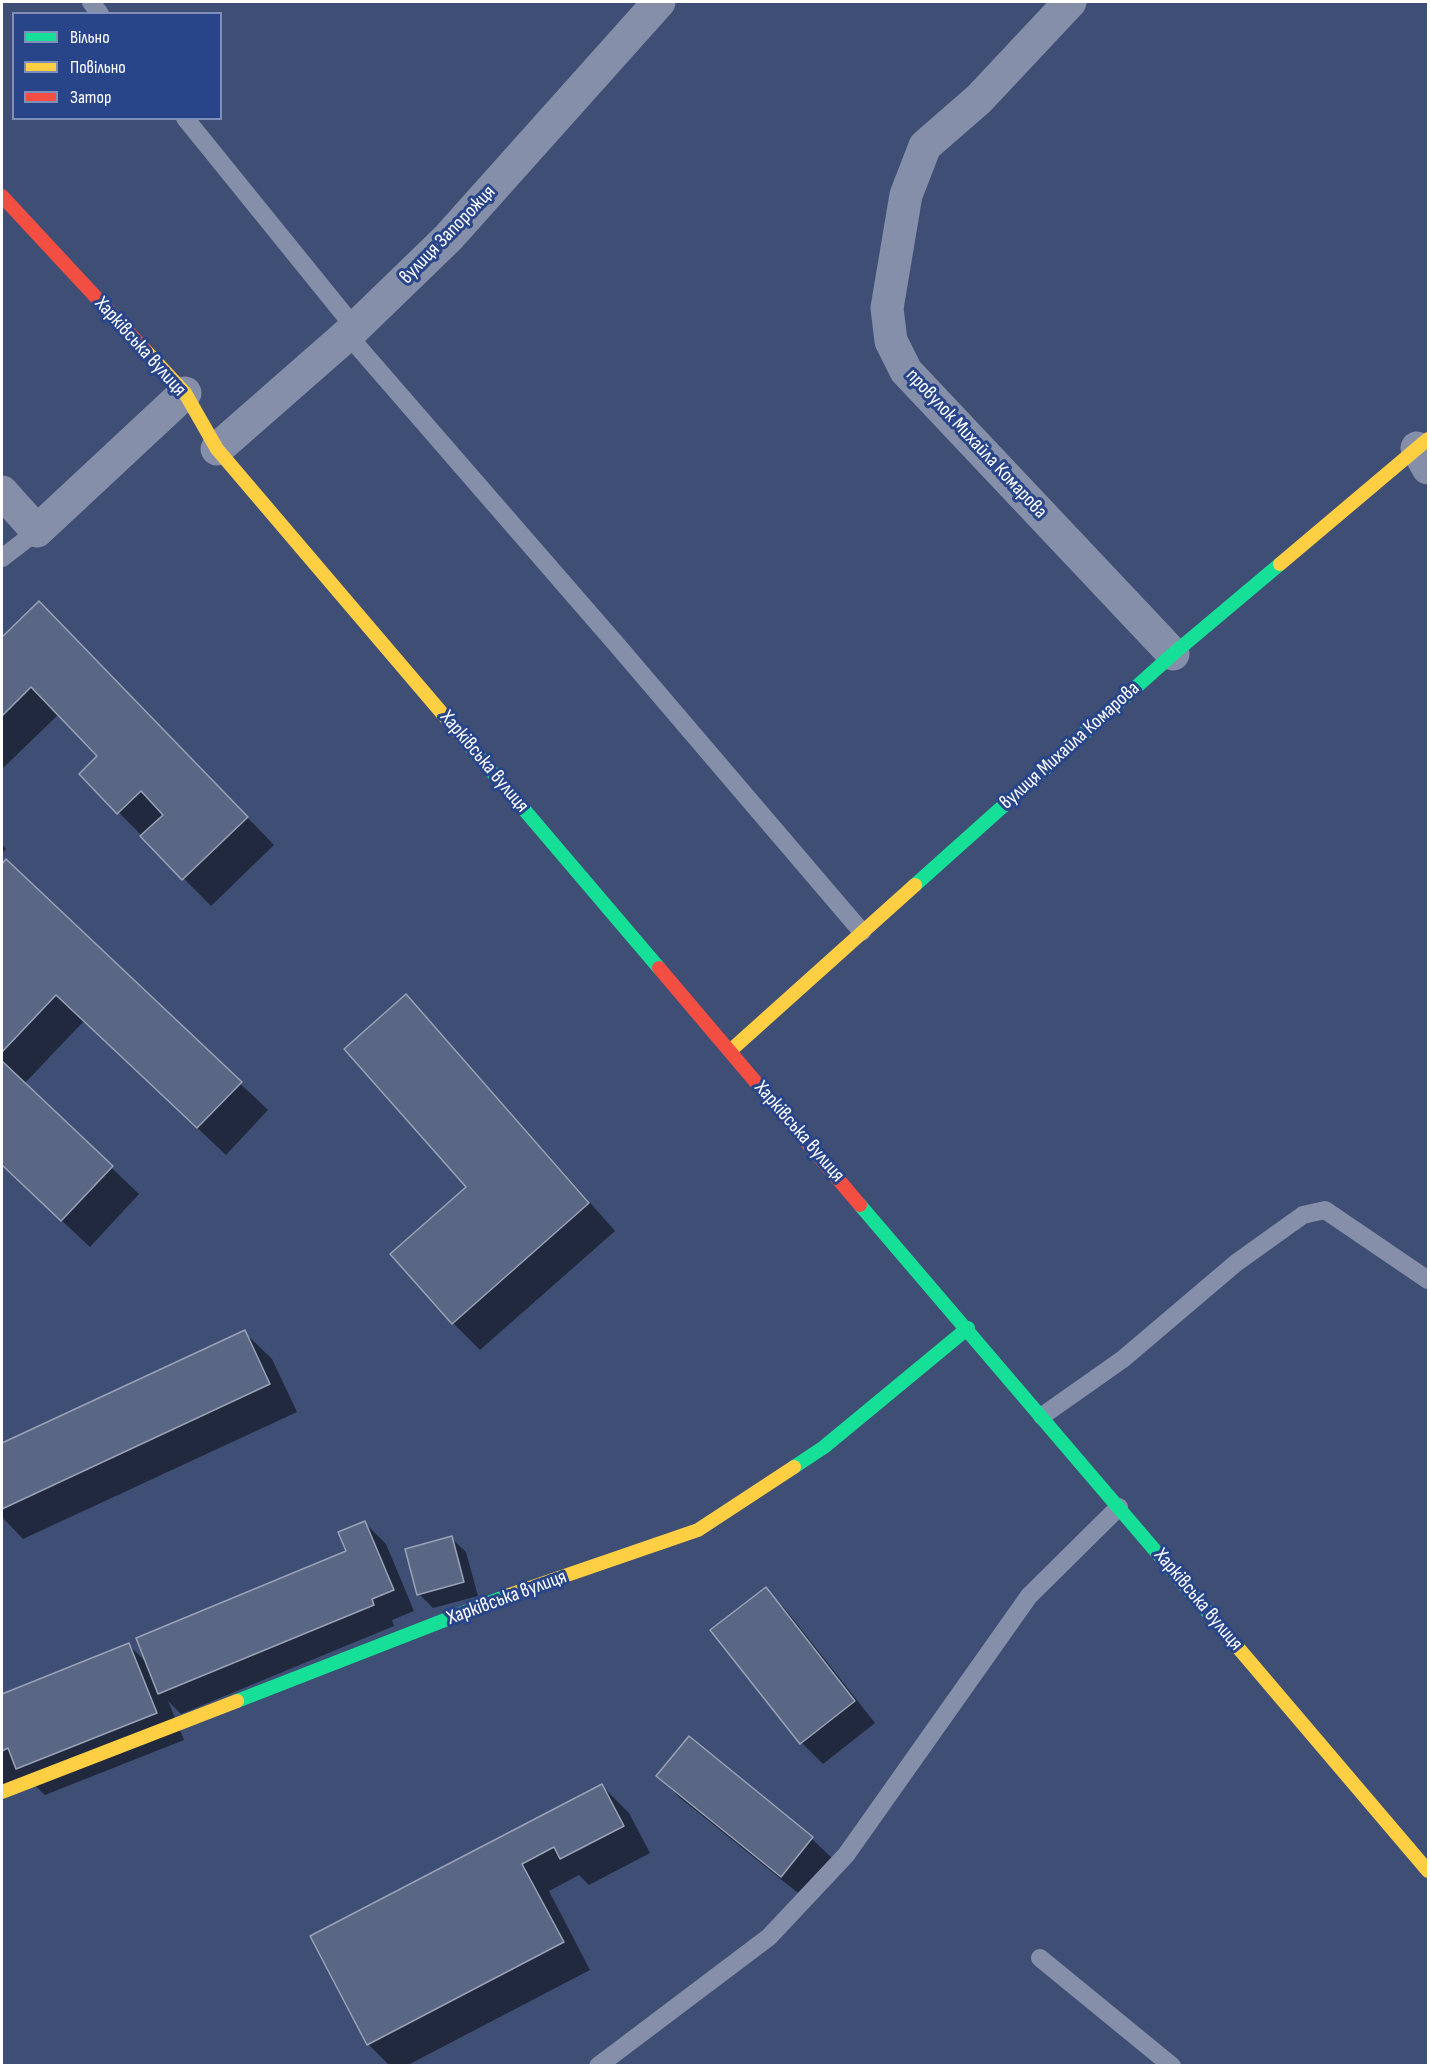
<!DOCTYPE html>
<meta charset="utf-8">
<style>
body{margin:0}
#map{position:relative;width:1430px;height:2067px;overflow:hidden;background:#3f4e74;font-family:"Sofia Sans Condensed",sans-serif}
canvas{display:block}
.frame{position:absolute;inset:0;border:3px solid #fff;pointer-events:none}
.legend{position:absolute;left:12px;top:12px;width:210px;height:108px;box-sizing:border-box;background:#29458a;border:2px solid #7f8fb9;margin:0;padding:8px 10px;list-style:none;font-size:18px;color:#fff}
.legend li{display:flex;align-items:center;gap:12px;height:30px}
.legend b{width:30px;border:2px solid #7f8fb9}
</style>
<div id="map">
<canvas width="1430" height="2067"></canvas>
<div class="frame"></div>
<ul class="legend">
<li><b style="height:8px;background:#16e098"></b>Вільно</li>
<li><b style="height:8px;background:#ffcf43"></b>Повільно</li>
<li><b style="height:8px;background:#f24e42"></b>Затор</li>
</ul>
</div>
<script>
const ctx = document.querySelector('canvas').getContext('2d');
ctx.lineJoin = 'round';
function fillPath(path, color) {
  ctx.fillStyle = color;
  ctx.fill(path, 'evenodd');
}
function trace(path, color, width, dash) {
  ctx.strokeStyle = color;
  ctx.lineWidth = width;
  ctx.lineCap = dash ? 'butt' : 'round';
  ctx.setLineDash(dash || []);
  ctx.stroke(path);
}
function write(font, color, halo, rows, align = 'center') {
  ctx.font = font + ' "Sofia Sans Condensed",sans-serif';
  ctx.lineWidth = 6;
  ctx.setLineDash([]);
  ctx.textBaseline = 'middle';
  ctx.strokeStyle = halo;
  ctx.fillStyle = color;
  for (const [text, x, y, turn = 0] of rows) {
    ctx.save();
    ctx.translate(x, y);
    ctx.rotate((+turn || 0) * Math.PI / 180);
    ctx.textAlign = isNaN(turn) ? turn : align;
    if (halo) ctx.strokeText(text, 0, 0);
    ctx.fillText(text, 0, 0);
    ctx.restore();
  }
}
fillPath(new Path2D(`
 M 39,603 L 274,845 L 211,906 L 81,774 L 99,756 L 59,714 L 2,769 L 2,639 Z
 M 2,844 L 6,849 L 2,853 Z
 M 6,861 L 268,1110 L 226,1155 L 84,1021 L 24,1084 L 139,1194 L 90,1247 L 2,1165 L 2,867 Z
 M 405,996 L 433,1024 L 615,1231 L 480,1350 L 453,1323 L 468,1187 Z
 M 244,1332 L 272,1359 L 297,1412 L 23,1539 L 2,1517 L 2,1444 Z
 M 365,1523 L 386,1544 L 414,1611 L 392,1620 L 394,1626 L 181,1714 L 168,1701 L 184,1740 L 45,1795 L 28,1779 L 2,1790 L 2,1696 L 128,1644 L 148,1664 L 348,1552 Z
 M 451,1538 L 466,1552 L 478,1596 L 433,1608 L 419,1594 Z
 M 766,1589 L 786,1610 L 875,1723 L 823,1764 L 802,1743 L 713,1631 Z
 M 689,1738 L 812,1839 L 833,1859 L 803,1897 L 679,1797 L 658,1776 Z
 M 602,1786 L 629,1813 L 650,1853 L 589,1885 L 579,1875 L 549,1891 L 590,1970 L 406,2066 L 390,2066 L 368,2044 L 312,1937 Z`), '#0007');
const building = new Path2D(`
 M 39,601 L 248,817 L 182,880 L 140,836 L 163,815 L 141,791 L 117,814 L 79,774 L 97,756 L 31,687 L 2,716 L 2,637 Z
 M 6,859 L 242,1082 L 197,1128 L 56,995 L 2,1052 L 2,864 Z
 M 406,994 L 589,1203 L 452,1324 L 390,1254 L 466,1187 L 344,1049 Z
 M 2,1061 L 113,1166 L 61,1221 L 2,1165 Z
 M 245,1330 L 270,1384 L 2,1509 L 2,1443 Z
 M 365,1521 L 394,1590 L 372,1599 L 374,1605 L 158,1694 L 136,1638 L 346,1551 L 338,1532 Z
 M 452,1536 L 464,1582 L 417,1595 L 405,1549 Z
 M 766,1587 L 855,1701 L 800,1744 L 710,1630 Z
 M 129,1643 L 157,1713 L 16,1769 L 8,1748 L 2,1751 L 2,1694 Z
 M 689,1736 L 813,1837 L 781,1877 L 656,1776 Z
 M 602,1784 L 624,1826 L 560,1859 L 554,1847 L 522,1864 L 564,1942 L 367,2045 L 310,1936 Z`);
fillPath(building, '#5a6784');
trace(building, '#9aa2b7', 1.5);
trace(new Path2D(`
 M 91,2 L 100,14
 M 185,118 L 355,328
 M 347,334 L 617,645 L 862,932
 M 2,558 L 37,531
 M 1042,1416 L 1123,1359 L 1236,1263 L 1303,1215 L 1325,1210 L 1428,1280
 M 1040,1958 L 1172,2066
 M 598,2066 L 769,1937 L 846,1855 L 1029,1596 L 1119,1507`), '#868fa9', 18);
trace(new Path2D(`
 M 1070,2 L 979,99 L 925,146 L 906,195 L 887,308 L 891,341 L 906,371 L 1173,654
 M 1417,448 L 1428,468
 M 217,449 L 355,328 L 448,238 L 659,2
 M 2,492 L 37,531 L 185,393`), '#868fa9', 33);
trace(new Path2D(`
 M 464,739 L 659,968
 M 915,885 L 1173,654 L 1280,564
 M 860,1205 L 1229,1637
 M 794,1467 L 824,1447 L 968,1328
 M 237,1701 L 509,1595`), '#16e098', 14);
trace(new Path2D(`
 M 145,350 L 185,393 L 217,449 L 464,739
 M 1280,564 L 1428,439
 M 730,1051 L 915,885
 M 509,1595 L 698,1530 L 794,1467
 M 1229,1637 L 1428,1871
 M 2,1792 L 237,1701`), '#ffcf43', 14);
trace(new Path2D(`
 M 2,196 L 145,350
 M 659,968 L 860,1205`), '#f24e42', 14);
write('20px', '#fff', '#29458a', [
 ["вулиця Запорожця",448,235,-46],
 ["Харківська вулиця",140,347,48],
 ["провулок Михайла Комарова",976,444,47],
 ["вулиця Михайла Комарова",1070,746,-42],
 ["Харківська вулиця",484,762,50],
 ["Харківська вулиця",799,1132,49],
 ["Харківська вулиця",507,1598,-20],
 ["Харківська вулиця",1198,1600,50]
]);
</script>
